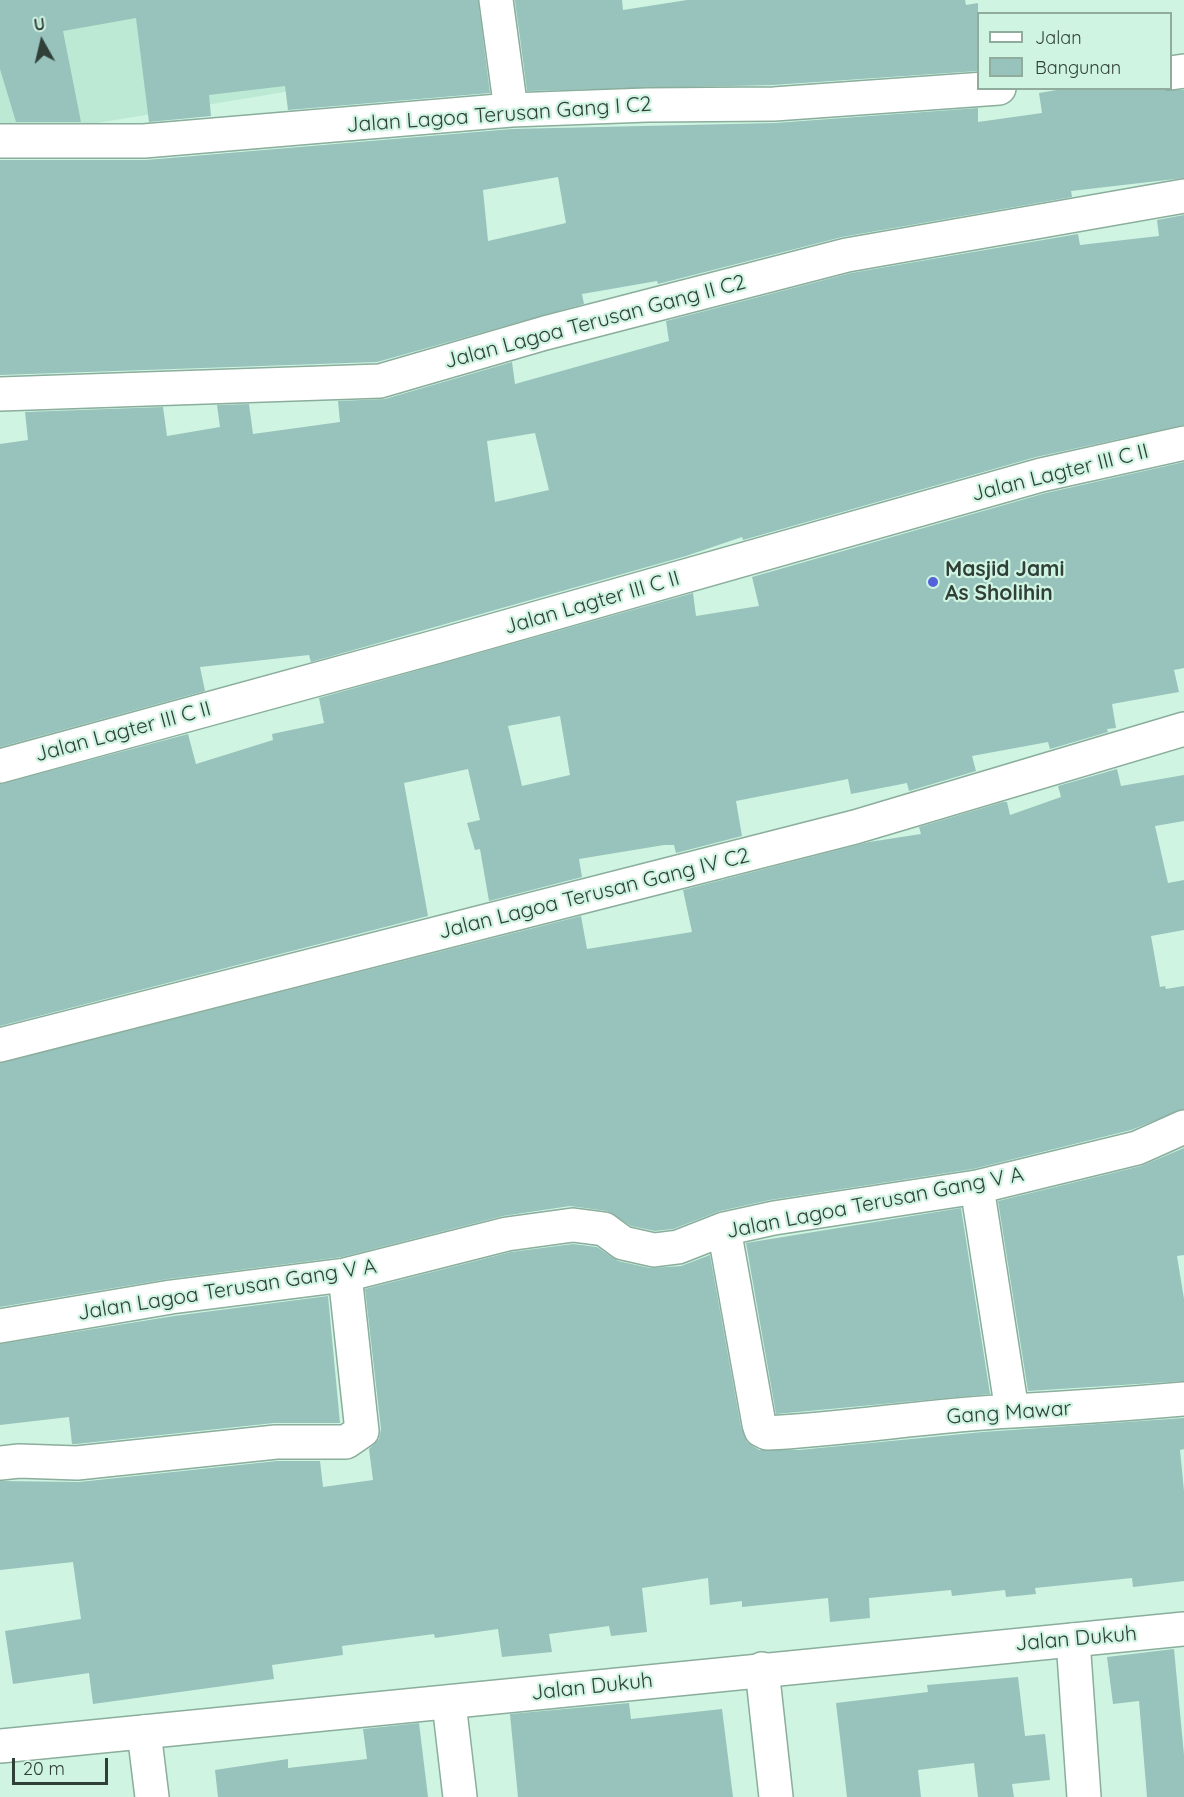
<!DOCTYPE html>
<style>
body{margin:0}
#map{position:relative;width:1184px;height:1797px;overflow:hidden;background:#cff4e1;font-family:Quicksand,sans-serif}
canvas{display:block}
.legend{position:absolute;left:977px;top:12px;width:195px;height:78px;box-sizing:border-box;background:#cff4e1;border:2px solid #8fac9d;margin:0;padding:8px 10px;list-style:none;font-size:18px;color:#303f38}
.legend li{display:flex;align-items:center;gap:12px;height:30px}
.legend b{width:30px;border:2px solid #8fac9d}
.north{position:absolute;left:12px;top:12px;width:60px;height:60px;-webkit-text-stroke:4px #cff4e1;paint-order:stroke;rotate:352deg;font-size:16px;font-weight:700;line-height:24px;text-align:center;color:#303f38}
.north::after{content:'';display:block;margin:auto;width:21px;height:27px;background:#303f38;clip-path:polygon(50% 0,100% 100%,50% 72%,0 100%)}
.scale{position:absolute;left:12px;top:1758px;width:96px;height:27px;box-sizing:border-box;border:3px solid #303f38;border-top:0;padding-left:8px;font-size:18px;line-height:21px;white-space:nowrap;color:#303f38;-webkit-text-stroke:4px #cff4e1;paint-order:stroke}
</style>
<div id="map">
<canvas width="1184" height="1797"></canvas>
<ul class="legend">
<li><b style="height:8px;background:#fff"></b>Jalan</li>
<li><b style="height:16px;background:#98c2bc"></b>Bangunan</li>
</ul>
<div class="north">U</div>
<div class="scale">20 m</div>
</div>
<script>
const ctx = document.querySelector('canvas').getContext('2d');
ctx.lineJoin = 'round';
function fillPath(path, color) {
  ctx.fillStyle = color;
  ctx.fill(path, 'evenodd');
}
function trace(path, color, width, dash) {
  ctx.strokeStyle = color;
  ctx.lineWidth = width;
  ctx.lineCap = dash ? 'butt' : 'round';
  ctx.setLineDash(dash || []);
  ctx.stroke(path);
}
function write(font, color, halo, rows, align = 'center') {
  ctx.font = font + ' Quicksand,sans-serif';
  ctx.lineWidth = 4.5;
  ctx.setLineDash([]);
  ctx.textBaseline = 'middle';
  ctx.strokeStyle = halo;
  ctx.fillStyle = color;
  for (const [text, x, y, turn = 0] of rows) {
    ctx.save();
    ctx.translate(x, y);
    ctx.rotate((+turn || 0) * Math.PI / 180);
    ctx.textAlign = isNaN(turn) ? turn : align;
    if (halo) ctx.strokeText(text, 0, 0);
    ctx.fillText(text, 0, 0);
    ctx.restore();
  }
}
fillPath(new Path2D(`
 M 0,0 L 613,0 L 321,86 L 0,139 Z`), '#bce9d3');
fillPath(new Path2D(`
 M 0,0 L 478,0 L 490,93 L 288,110 L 285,86 L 209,95 L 211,116 L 149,122 L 136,18 L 63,31 L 81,122 L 16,122 L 0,69 Z
 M 515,0 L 622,0 L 623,10 L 687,0 L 965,0 L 966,5 L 978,3 L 978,71 L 773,85 L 527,91 Z
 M 1069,88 L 1184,90 L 1184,178 L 1071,191 L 1072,197 L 842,237 L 658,284 L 657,281 L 582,294 L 584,304 L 377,362 L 0,375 L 0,160 L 146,160 L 512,129 L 775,123 L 978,108 L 978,122 L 1042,113 L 1039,93 ZM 558,177 L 566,223 L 488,241 L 483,190 Z
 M 1184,215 L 1184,425 L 1036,457 L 743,540 L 742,537 L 686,556 L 311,662 L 309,655 L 200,667 L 205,691 L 0,747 L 0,444 L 28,440 L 25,412 L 163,407 L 167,436 L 220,427 L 217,405 L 249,404 L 253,434 L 340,422 L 338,401 L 385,399 L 512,362 L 515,384 L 669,341 L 666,321 L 851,273 L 1078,234 L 1080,245 L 1159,236 L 1157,220 ZM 535,433 L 549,490 L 495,502 L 487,441 Z
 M 1184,462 L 1184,668 L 1174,670 L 1179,692 L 1112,704 L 1116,728 L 1107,729 L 1108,732 L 1050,749 L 1048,742 L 972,756 L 976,771 L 909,791 L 907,783 L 851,794 L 848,779 L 736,801 L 742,836 L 676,853 L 674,845 L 664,845 L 579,859 L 582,877 L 489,901 L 480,849 L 475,850 L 467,823 L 480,820 L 468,769 L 404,783 L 428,916 L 0,1026 L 0,784 L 188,734 L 196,764 L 273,740 L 272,734 L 324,723 L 319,698 L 693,593 L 696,616 L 759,606 L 752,577 L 1046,493 ZM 560,716 L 570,775 L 522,786 L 508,726 Z
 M 1117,769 L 1121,786 L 1184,775 L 1184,821 L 1155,826 L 1168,883 L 1184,880 L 1184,930 L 1151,936 L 1160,987 L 1165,986 L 1166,989 L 1184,986 L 1184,1109 L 1131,1130 L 973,1169 L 770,1200 L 720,1211 L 673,1229 L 655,1231 L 631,1226 L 607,1211 L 570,1206 L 503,1216 L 342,1257 L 168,1279 L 0,1307 L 0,1063 L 581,916 L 587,949 L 692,932 L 683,890 L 869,842 L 921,834 L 919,827 L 1003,802 L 1007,802 L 1010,815 L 1061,797 L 1058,786 Z
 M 1184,1148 L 1184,1255 L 1177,1256 L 1184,1299 L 1184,1381 L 1028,1391 L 998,1201 L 1141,1166 Z
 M 961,1208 L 990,1394 L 776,1414 L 746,1243 Z
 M 573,1244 L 597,1247 L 618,1261 L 650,1268 L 681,1266 L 710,1255 L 741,1427 L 747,1442 L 759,1450 L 799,1450 L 983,1432 L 1184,1418 L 1184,1449 L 1180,1450 L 1184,1491 L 1184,1581 L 1133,1587 L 1132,1578 L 1035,1588 L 1036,1594 L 1006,1597 L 1005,1590 L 952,1596 L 951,1590 L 869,1598 L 870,1618 L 830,1622 L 828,1598 L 742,1607 L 742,1601 L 710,1605 L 708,1578 L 642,1588 L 647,1632 L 611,1636 L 609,1626 L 549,1634 L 552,1652 L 502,1657 L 498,1629 L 435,1638 L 434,1634 L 342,1646 L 343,1655 L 272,1665 L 274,1679 L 93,1704 L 89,1673 L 13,1684 L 5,1631 L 81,1619 L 73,1562 L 0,1570 L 0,1481 L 79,1482 L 277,1461 L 320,1461 L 323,1487 L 373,1480 L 369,1449 L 379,1439 L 381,1429 L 365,1289 L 511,1252 Z
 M 328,1296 L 340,1423 L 274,1423 L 76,1444 L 72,1444 L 69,1417 L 0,1425 L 0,1344 L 174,1316 Z
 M 1174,1649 L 1184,1755 L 1184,1797 L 1147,1797 L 1139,1701 L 1113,1704 L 1107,1657 Z
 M 1018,1677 L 1025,1736 L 1045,1734 L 1050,1780 L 1012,1784 L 1014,1797 L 978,1797 L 974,1763 L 918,1770 L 921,1797 L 847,1797 L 836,1703 L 928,1692 L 927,1685 Z
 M 629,1703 L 631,1719 L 722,1709 L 733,1797 L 518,1797 L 510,1714 Z
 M 419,1723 L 428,1797 L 218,1797 L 215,1770 L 288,1759 L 288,1768 L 367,1759 L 363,1729 Z`), '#98c2bc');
const street = new Path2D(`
 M 496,0 L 511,110
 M 1170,73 L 1184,71
 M 0,141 L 144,141 L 511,110 L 647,105 L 774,104 L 999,88
 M 0,394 L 380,381 L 545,333 L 847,255 L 1184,196
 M 0,766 L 435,647 L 1041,475 L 1184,443
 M 0,1045 L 855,827 L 1184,729
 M 977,1187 L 1012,1411
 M 724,1229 L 759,1424 L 761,1430 L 767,1433 C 849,1429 930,1415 1012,1411 C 1069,1408 1126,1404 1184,1399
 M 0,1326 L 171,1297 L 345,1275 L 507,1234 L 573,1225 L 604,1229 L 623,1243 L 654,1250 L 678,1247 L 724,1229 L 774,1218 L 977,1187 L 1137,1148 L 1184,1127
 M 0,1463 L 19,1461 L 77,1463 L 276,1442 L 346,1442 L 362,1431 L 345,1275
 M 1073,1640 L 1084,1797
 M 762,1669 L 776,1797
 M 449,1703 L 460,1797
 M 144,1732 L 152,1797`);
const secondary = new Path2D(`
 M 0,1746 L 1184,1629`);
trace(street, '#8aad9c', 36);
trace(secondary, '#8aad9c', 36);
trace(street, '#fff', 33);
trace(secondary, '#fff', 33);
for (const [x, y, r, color] of [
 [933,582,6,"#5462d9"]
]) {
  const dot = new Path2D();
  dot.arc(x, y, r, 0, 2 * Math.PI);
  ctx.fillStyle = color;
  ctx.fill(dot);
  trace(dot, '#cff4e1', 2);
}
write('21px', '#303f38', '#cff4e1', [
 ["Jalan Lagoa Terusan Gang I C2",499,115,-4],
 ["Jalan Lagoa Terusan Gang II C2",595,322,-15],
 ["Jalan Lagter III C II",1060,473,-14],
 ["Jalan Lagter III C II",592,603,-16],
 ["Jalan Lagter III C II",123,732,-15],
 ["Jalan Lagoa Terusan Gang IV C2",594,894,-14],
 ["Jalan Lagoa Terusan Gang V A",875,1203,-11],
 ["Jalan Lagoa Terusan Gang V A",227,1290,-9],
 ["Gang Mawar",1009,1413,-4],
 ["Jalan Dukuh",1076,1639,-5],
 ["Jalan Dukuh",592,1687,-6]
]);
write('bold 21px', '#303f38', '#cff4e1', [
 ["Masjid Jami",945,570],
 ["As Sholihin",945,594]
], 'left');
</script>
